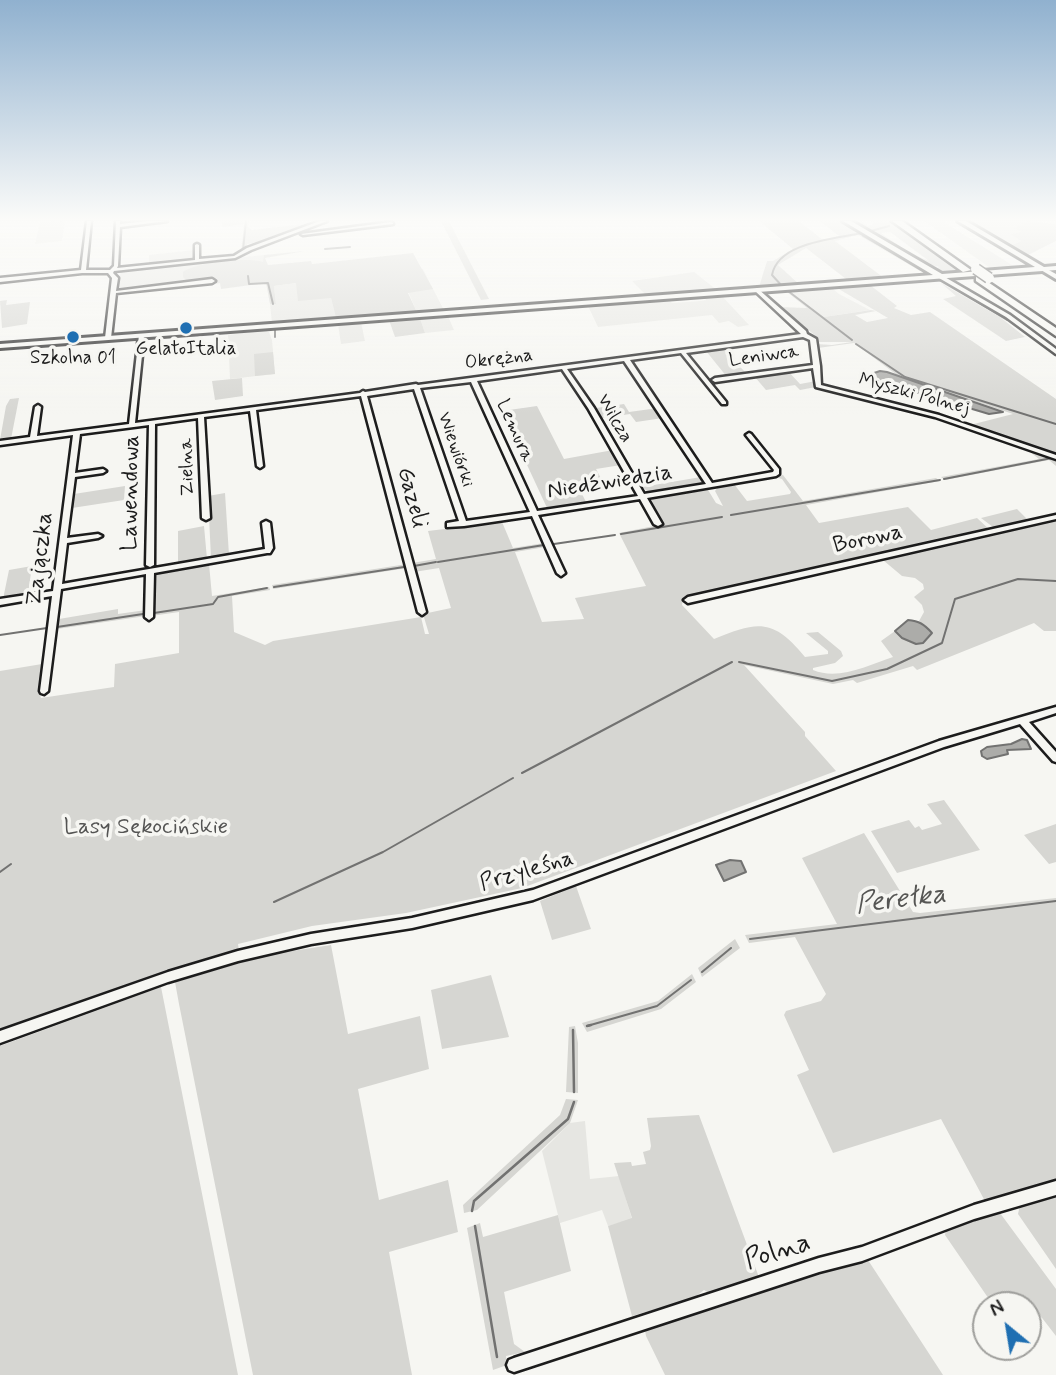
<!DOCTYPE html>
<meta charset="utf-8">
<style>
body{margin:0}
#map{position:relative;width:1056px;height:1375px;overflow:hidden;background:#f6f6f2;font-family:Mynerve,sans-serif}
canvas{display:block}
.north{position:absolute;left:972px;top:1291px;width:70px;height:70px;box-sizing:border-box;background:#f6f6f2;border:2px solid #9f9f9c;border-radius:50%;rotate:330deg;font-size:19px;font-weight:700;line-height:28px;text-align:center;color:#1c1c1c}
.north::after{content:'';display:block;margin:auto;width:24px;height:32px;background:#1f6fb2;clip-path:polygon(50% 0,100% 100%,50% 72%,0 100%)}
</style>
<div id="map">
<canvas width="1056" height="1375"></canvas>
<div class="north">N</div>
</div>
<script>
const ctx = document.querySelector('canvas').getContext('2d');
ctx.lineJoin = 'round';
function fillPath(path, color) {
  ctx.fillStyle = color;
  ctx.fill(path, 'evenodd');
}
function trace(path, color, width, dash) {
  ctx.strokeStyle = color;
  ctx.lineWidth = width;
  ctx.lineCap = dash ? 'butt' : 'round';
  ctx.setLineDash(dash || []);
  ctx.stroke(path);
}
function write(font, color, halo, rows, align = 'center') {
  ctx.font = font + ' Mynerve,sans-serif';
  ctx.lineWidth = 7;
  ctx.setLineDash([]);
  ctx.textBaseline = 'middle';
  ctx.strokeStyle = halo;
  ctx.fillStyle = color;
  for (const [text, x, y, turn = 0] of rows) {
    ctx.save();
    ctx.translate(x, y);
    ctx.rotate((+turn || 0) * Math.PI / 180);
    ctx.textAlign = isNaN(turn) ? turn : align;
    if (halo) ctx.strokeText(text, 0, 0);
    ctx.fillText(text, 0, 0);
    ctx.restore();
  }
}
fillPath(new Path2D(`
 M 65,221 L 62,241 L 35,244 L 40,222 Z
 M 924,221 L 942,221 L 1017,268 L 993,270 Z
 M 964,221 L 1028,221 L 1015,228 L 1022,233 L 1012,234 L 1021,241 L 1008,247 Z
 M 195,250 L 194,260 L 149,265 L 149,255 Z
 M 264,255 L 266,273 L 246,280 L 215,283 L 215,279 L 121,289 L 118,287 L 121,270 Z
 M 423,269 L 433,289 L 444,310 L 417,312 L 399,271 Z
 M 694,272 L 717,290 L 646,295 L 632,281 Z
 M 296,283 L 331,298 L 336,318 L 272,323 L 270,304 L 276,303 L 274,286 Z
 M 832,288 L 839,294 L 870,310 L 824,317 L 790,291 Z
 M 722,296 L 749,325 L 738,327 L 729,321 L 719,323 L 712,315 L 598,327 L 588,306 L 669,300 L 672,303 L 700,301 L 706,300 L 705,298 Z
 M 448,316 L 454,330 L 425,333 L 420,318 Z
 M 361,322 L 365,341 L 341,344 L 338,324 Z
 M 264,330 L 269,332 L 272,340 L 275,374 L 230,379 L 228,335 Z
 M 585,1121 L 590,1179 L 619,1176 L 632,1219 L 608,1226 L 602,1210 L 560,1223 L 542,1151 L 570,1123 Z`), '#e6e6e2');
fillPath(new Path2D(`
 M 222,221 L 249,221 L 248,227 L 252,230 L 323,222 L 263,242 L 247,244 L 247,249 L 241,251 L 244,224 L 222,227 Z
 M 441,221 L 449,221 L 489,299 L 481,300 Z
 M 759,221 L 799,221 L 823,240 L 839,236 L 820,221 L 843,221 L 925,270 L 920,271 L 858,235 L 835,241 L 884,278 L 846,279 L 806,248 L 778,265 L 799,284 L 759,287 L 767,261 L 773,261 L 793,249 Z
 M 848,221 L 860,221 L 868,226 L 874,224 L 871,221 L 890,221 L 965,274 L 943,275 L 931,270 L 940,267 L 930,265 L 917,256 L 929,261 L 890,232 L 881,233 L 931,268 Z
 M 1028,221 L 1056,224 L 1056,241 L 1026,256 L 1008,247 L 1021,241 L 1011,234 L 1021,232 L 1014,228 Z
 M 305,251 L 265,258 L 268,265 L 311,261 L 312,264 L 413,253 L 433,289 L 408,293 L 417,312 L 336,318 L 331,298 L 298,301 L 296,283 L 274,286 L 276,304 L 270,304 L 266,283 L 221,289 L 220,283 L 215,284 L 217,278 L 176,283 L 186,280 L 183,277 L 183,272 C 197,262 247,257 263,262 L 264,255 Z
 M 941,283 L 1000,317 L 1025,337 L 1006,341 L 943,299 L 956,296 Z
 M 870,285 L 897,306 L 894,308 L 911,315 L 930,312 L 1056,399 L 1056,454 L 970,425 L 1013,414 L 897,375 L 854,343 L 818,348 L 817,344 L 832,345 L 852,342 L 818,342 L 817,337 L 780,307 L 807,308 L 787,292 L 790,291 L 824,317 L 871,310 L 876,311 L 855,315 L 867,322 L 888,318 L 837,288 Z
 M 7,300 L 6,305 L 30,302 L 27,324 L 2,328 L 0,301 Z
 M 420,318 L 425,333 L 395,337 L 389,320 Z
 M 723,349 L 747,374 L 727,377 L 706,351 Z
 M 273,352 L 275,374 L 255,376 L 254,354 Z
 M 788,371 L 800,384 L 816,381 L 816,387 L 800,390 L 795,385 L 766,390 L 754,376 Z
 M 242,378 L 243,396 L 215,400 L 212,381 Z
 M 19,398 L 11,439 L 0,440 L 6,406 L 10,399 Z
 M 624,404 L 629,412 L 658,408 L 663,418 L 636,422 L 630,414 L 602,418 L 596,408 Z
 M 537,406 L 564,459 L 613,450 L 621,465 L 596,469 L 604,484 L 579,488 L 587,504 L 548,510 L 502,411 Z
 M 1025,448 L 1056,458 L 1056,466 L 1049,460 L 945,480 L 941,477 L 1039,459 Z
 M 783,475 L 803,501 L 936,478 L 940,481 L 806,505 L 819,523 L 908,507 L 931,530 L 977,518 L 991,531 L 683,599 L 682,605 L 714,639 C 758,621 773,618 805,657 L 828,654 L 828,651 L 806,633 L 818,632 L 841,651 L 843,656 L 835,663 L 813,668 L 813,670 C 839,681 868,665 893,657 L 881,641 L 895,631 L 916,644 L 928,639 L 926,626 L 919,621 L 924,612 L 922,605 L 914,597 L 924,589 L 923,584 L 915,578 L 902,576 L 883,560 L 1056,518 L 1056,631 L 1044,631 L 1034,623 L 917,670 L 913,666 L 857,683 L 853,680 L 833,684 L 744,665 L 805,732 L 805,736 L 836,771 L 522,888 L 406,913 L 312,926 L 238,944 L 239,951 L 0,1030 L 0,671 L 42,664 L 39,692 L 41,698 L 114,687 L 115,664 L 179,653 L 179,612 L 151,616 L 153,576 L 159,572 L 209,564 L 212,596 L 269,587 L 270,590 L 232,596 L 234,632 L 265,645 L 273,641 L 421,617 L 425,634 L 429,634 L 423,614 L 451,608 L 439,568 L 414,572 L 412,563 L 436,559 L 428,531 L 502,522 L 513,548 L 544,543 L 546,547 L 515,552 L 542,622 L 584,619 L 575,598 L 646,586 L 619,533 L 664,524 L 650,502 L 654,498 L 708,490 L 716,503 L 723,506 L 715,491 L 718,487 L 734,484 L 747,501 L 790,494 L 791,492 L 782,479 L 775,477 Z
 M 701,477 L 702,485 L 651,494 L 642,487 Z
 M 125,486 L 124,500 L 72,508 L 74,494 Z
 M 225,493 L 229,555 L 211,558 L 208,496 Z
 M 1017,509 L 1031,523 L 997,530 L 981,518 Z
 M 204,526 L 207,559 L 143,571 L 147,566 L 178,563 L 178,531 Z
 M 407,564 L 407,568 L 273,589 L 272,585 Z
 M 32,566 L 28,594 L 3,599 L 9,570 Z
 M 118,609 L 118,614 L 146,610 L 146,616 L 57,629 L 59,619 Z
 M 944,800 L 980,850 L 897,873 L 871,831 L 909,820 L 915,828 L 919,826 L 922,830 L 942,824 L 927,804 Z
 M 1056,824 L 1056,862 L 1049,864 L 1024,835 Z
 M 864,833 L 913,912 L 920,913 L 1056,898 L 1056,1180 L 986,1203 L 941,1119 L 833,1153 L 797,1075 L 809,1070 L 784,1015 L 786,1011 L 821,1001 L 826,994 L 795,937 L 749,943 L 745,935 L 837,924 L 802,858 Z
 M 576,886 L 591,929 L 552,940 L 540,901 Z
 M 735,939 L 740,948 L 702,977 L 698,968 Z
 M 331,945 L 348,1034 L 420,1016 L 429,1069 L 358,1089 L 379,1200 L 448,1180 L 458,1232 L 389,1252 L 412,1375 L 253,1375 L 179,1004 L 175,982 L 266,955 Z
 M 692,974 L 696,982 L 661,1009 L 587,1032 L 582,1023 L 658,1001 Z
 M 491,975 L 509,1037 L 442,1049 L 431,990 Z
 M 161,987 L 238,1375 L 0,1375 L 0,1046 Z
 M 575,1026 L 578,1043 L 578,1093 L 566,1092 L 569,1027 Z
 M 566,1099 L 578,1100 L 570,1123 L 477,1210 L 464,1213 L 463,1205 L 560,1115 Z
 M 699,1115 L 760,1280 L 712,1295 L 704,1290 L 694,1298 L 632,1316 L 608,1226 L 632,1218 L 614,1163 L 631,1162 L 632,1166 L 646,1164 L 643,1152 L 650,1150 L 651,1146 L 647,1118 Z
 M 1056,1195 L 1056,1269 L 1018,1214 L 1020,1205 Z
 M 996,1211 L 1000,1213 L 1056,1289 L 1056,1336 L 1039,1314 L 1028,1321 L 1028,1305 L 993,1305 L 945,1235 L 946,1230 L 952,1226 Z
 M 558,1215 L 571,1271 L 504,1292 L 514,1344 L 525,1352 L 506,1356 L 507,1365 L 493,1370 L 467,1228 L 480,1223 L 483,1237 Z
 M 866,1257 L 943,1375 L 665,1375 L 646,1336 L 645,1330 L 656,1324 Z`), '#d6d6d2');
const water = new Path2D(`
 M 880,371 L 887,372 L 1003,412 L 989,414 L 875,380 L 874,373 Z
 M 908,620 C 919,621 924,624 932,633 L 923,643 L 916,644 L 902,638 L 895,631 Z
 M 1022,739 L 1027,740 L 1031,749 L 1007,750 L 1008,754 L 987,759 L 982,756 L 981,751 L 987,747 L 1011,744 Z
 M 730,860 L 741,861 L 746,872 L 724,881 L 716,865 Z`);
fillPath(water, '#acaca9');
trace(water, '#727271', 2);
trace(new Path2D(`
 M 840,221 L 854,230
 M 867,232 L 889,226
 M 863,236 L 923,270
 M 325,249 L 350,247
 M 243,250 L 246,221
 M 926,272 L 930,274
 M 248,276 L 249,284 L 268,283 L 273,304
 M 906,281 L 924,280
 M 894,282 L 901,282
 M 945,282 L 1007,320
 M 881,283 L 888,283
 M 868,284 L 876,284
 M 782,286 L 772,275 C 778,242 835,239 862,233
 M 842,286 L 862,285
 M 786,291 L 829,287
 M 788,291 L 852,340
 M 766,292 L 781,291
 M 737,295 L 755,293
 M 723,296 L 732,295
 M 993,305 L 1023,325
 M 275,330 L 275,337
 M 856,344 L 905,377 L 1056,424
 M 944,479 L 1052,458
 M 731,515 L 940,480
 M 621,534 L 722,517
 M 554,544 L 615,535
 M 438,562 L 544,545
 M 414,566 L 436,562
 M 274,587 L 404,567
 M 154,613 L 213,604 L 218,597 L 267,588
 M 57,627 L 143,614
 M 0,635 L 47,628
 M 739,662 L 832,681 L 887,669 L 942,643 L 955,599 L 1018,579 L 1056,581
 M 522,773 L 732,662
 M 0,872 L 11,864
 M 274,902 L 383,852 L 513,778
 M 750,939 L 1056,901
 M 702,972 L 731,948
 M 587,1026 L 657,1006 L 691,980`), '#727271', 2);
trace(new Path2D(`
 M 587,1026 L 591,1025
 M 573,1030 L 574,1092
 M 472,1211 L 474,1201 L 568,1119 L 574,1102
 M 475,1226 L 497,1357`), '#727271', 2.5);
const minor = new Path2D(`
 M 87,221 L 91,221 L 86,270 L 110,270 L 114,266 L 116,221 L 120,221 L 120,224 L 148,221 L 167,221 L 120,227 L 118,266 L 117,268 L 195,260 L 195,245 L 197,244 L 199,245 L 199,259 L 234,256 L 247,248 L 320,221 L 327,221 L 251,250 L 235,258 L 114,271 L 113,273 L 118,278 L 116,291 L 212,279 L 215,281 L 212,283 L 116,293 L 111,338 L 108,340 L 105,338 L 112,278 L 108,273 L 82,273 L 0,282 L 0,278 L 81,270 Z
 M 391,222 L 393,223 L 393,224 L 303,235 L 301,234 Z
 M 939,276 L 943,276 L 1010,315 L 1056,349 L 1056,354 L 1006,317 L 939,278 Z
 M 757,288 L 806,331 L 807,334 L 816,339 L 820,366 L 821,385 L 939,415 L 1056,455 L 1056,459 L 935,417 L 816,387 L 813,368 L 715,382 L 712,380 L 715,378 L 813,365 L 810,340 L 803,337 L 686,353 L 726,402 L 726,404 L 722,404 L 681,353 L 630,360 L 712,483 L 773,472 L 774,470 L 746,435 L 749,433 L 751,434 L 779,469 L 779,474 L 776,476 L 647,498 L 662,524 L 658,526 L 654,524 L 640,499 L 538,515 L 565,573 L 561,576 L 557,573 L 532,516 L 464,526 L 447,527 L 447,523 L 459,521 L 414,389 L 367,396 L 426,612 L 422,615 L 418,612 L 361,396 L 256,410 L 263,466 L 260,468 L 257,466 L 250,411 L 204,417 L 210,518 L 206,520 L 202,518 L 198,418 L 155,424 L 154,565 L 150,567 L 146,565 L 149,425 L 80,434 L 75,473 L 103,469 L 106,471 L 103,473 L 75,477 L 67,538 L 98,534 L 102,536 L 98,538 L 67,543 L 62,584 L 265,549 L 262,523 L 266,521 L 270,523 L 273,548 L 270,553 L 267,553 L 154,573 L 153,617 L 149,620 L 145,617 L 146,574 L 61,589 L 48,691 L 44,694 L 41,693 L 40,691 L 52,596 L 0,605 L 0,599 L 53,591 L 73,435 L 0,445 L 0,441 L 30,437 L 35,407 L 38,405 L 41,407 L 37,436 L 129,424 L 139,335 L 144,336 L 135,423 L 360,393 L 363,391 L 365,392 L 416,384 L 418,385 L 801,334 L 755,291 L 754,290 ZM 624,361 L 706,484 L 644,494 L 594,408 L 567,369 ZM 562,369 L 588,408 L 638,496 L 537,511 L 477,381 ZM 471,382 L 530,512 L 466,521 L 420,388 Z
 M 1056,515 L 1056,519 L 688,603 L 684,600 L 688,597 Z
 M 1056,707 L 1056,713 L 1029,722 L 1056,752 L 1056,762 L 1053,761 L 1020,724 L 944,747 L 533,900 L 412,928 L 311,944 L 238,961 L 168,982 L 0,1043 L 0,1031 L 168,972 L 238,951 L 311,934 L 412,918 L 533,890 L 939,741 Z
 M 1056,1181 L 1056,1195 L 974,1219 L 862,1261 L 819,1272 L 514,1372 L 509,1370 L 507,1365 L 509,1360 L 514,1358 L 819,1258 L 862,1247 L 974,1205 Z`);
const tertiary = new Path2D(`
 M 1041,268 L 1045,268 L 1056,274 L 1056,279 L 1041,270 Z`);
const secondary = new Path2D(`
 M 843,221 L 851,221 L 942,274 L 1035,267 L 958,221 L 966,221 L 1044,267 L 1056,266 L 1056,270 L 0,348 L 0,344 L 933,275 Z`);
const motorway = new Path2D(`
 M 892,221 L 902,221 L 971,270 L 963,272 Z
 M 979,276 L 1056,328 L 1056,336 L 976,281 L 976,277 Z`);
trace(minor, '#1c1c1c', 5);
trace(tertiary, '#1c1c1c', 6);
trace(secondary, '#1c1c1c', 6);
trace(motorway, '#1c1c1c', 5);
fillPath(minor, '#f6f6f2');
fillPath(tertiary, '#f6f6f2');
fillPath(secondary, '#f6f6f2');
fillPath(motorway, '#f6f6f2');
const motorwayBridge = new Path2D(`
 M 976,269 L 989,278`);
trace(motorwayBridge, '#1c1c1c', 13, []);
trace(motorwayBridge, '#f6f6f2', 10);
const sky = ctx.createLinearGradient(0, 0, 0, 414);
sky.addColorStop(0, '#90b1cf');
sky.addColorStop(0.53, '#fbfbf9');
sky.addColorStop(1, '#fbfbf900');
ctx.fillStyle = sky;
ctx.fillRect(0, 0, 1056, 414);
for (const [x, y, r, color] of [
 [186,328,7,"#1f6fb2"],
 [73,337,7,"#1f6fb2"]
]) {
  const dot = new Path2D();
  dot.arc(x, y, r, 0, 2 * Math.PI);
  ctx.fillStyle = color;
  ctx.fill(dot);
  trace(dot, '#f6f6f2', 2.5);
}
write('19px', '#1c1c1c', '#f6f6f2', [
 ["GelatoItalia",186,350],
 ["Szkolna 01",73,359]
]);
write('19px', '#1c1c1c', '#f6f6f2', [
 ["Leniwca",764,357,-8],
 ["Okrężna",499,360,-7],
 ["Myszki Polnej",914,395,15],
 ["Wilcza",614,419,60],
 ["Lemura",514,431,66],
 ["Wiewiórki",455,450,71],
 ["Zielna",188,467,-92]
]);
write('23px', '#1c1c1c', '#f6f6f2', [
 ["Niedźwiedzia",610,483,-9],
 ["Lawendowa",132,493,-89],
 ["Gazeli",411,498,75],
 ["Borowa",868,540,-12],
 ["Zajączka",41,559,-83],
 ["Przyleśna",527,872,-16]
]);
write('23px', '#545453', '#f6f6f2', [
 ["Lasy Sękocińskie",146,828]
]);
write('italic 28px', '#565654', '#f6f6f2', [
 ["Perełka",901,901,-7]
]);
write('28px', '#1c1c1c', '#f6f6f2', [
 ["Polna",778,1253,-17]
]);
</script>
